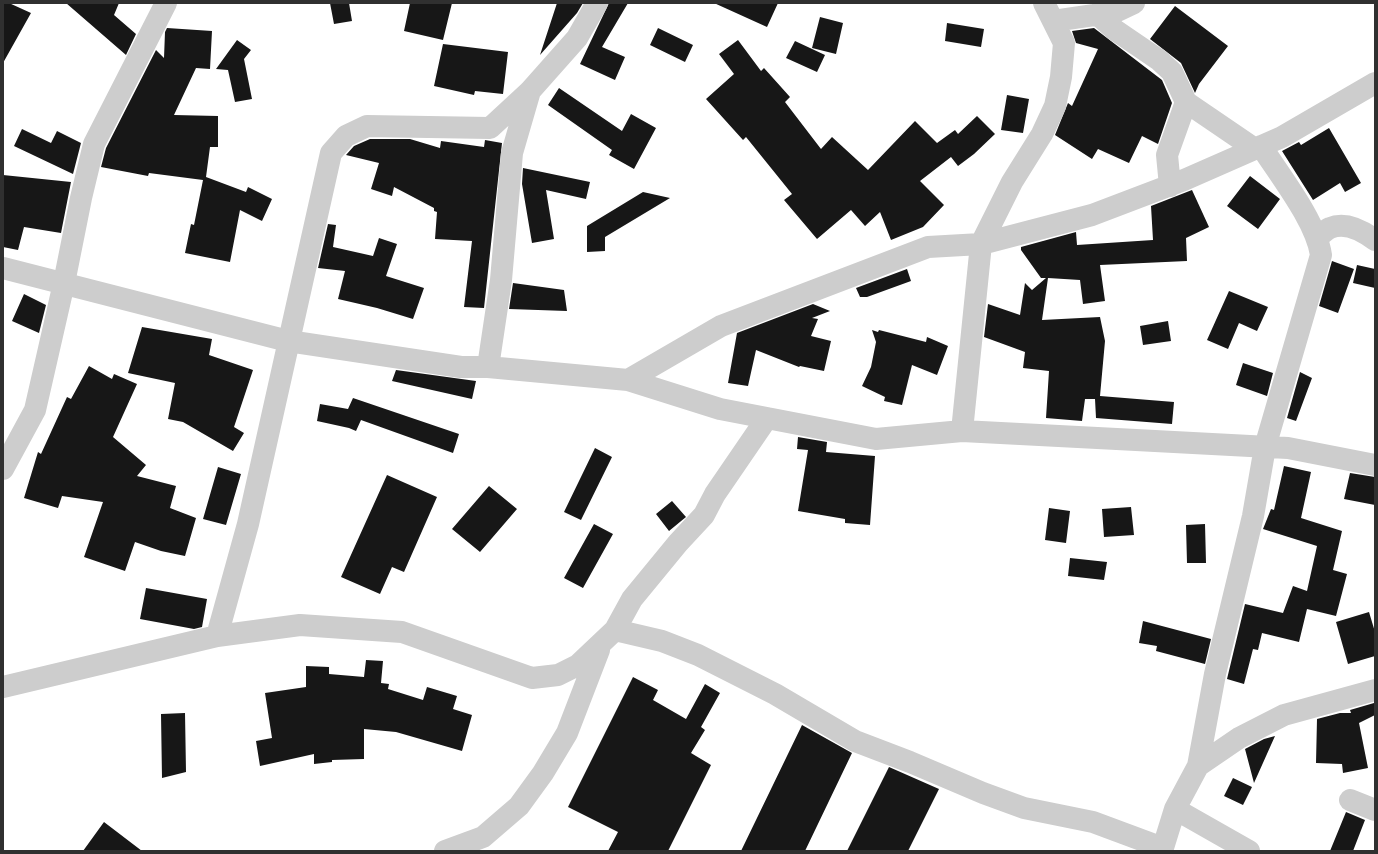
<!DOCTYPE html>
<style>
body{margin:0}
#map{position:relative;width:1378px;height:854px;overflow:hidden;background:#fff;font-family:"Varela Round",sans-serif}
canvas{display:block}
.frame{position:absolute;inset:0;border:4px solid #303030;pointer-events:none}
</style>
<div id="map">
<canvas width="1378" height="854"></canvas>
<div class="frame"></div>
</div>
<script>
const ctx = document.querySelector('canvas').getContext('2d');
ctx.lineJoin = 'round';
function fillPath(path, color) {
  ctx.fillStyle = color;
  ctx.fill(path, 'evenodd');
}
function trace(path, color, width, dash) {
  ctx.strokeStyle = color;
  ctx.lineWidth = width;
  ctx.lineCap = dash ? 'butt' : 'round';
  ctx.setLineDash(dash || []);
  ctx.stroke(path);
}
fillPath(new Path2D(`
 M 3,3 L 9,3 L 31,13 L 3,63 Z
 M 66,3 L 119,3 L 114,15 L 136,34 L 126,55 Z
 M 330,3 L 349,3 L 352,21 L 334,24 Z
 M 410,3 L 452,3 L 443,40 L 404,31 Z
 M 557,3 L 583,3 L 577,13 L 540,55 Z
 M 609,3 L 628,3 L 602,47 L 625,57 L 615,80 L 580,64 Z
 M 714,3 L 778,3 L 767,27 Z
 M 1175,6 L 1228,46 L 1199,84 L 1195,93 L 1181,63 L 1150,39 Z
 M 820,17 L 843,23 L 836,54 L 812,48 Z
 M 947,23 L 984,29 L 981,47 L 945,41 Z
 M 167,28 L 212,31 L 210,69 L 196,68 L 174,115 L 218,116 L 218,147 L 210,147 L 206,177 L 246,192 L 248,187 L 272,199 L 262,221 L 240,210 L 230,262 L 185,253 L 191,224 L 194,225 L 203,180 L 149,173 L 148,176 L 101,167 L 106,148 L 156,50 L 164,58 L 165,32 Z
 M 658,28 L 693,45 L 685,62 L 650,45 Z
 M 1094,28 L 1162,80 L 1172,103 L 1158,144 L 1142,136 L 1129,163 L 1098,149 L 1092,159 L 1055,135 L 1068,103 L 1072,106 L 1098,49 L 1076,43 L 1072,31 Z
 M 237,40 L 251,50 L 244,59 L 252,99 L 235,102 L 228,70 L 216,69 Z
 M 738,40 L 761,71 L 764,68 L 790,97 L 785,102 L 821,149 L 832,137 L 868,170 L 915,121 L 937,143 L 955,130 L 958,134 L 977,116 L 995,134 L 974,154 L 958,166 L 951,157 L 920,181 L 944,205 L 923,227 L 891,240 L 880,212 L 865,226 L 851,210 L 817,239 L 784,200 L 792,194 L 746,137 L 743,140 L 706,99 L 734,74 L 719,54 Z
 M 795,41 L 825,55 L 817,72 L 786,58 Z
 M 443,44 L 508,52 L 503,94 L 475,91 L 474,95 L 434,86 Z
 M 559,88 L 622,131 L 631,114 L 656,128 L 634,169 L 609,155 L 612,150 L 548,105 Z
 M 1007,95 L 1029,99 L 1023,133 L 1001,130 Z
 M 1329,128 L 1361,183 L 1345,192 L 1340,183 L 1313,200 L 1282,151 L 1299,142 L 1301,145 Z
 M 22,129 L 51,143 L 57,131 L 81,143 L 73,174 L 14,146 Z
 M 370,139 L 410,139 L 440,148 L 441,141 L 484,147 L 485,140 L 502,143 L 484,308 L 464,307 L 472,241 L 435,239 L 437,212 L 434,211 L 434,208 L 394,187 L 392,196 L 371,189 L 379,163 L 346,155 L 354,146 Z
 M 523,168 L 590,182 L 586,199 L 546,190 L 554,239 L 532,243 L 522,184 Z
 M 3,175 L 71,182 L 61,233 L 24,227 L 18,250 L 3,247 Z
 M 1250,176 L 1280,199 L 1258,229 L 1227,206 Z
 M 1192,190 L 1209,227 L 1186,238 L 1187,261 L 1100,265 L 1105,301 L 1083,304 L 1080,280 L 1048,278 L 1042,320 L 1100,317 L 1105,341 L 1100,396 L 1174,402 L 1172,424 L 1096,418 L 1095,399 L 1085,399 L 1082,421 L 1046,418 L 1049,371 L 1023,368 L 1025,352 L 984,337 L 988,304 L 1020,315 L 1025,283 L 1032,290 L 1046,278 L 1041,278 L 1021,250 L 1021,247 L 1076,232 L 1077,245 L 1153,240 L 1151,206 Z
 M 643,192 L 670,198 L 605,237 L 605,251 L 587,252 L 587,226 Z
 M 328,224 L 336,225 L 333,247 L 373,256 L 379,238 L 397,244 L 386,276 L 424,288 L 413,319 L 377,308 L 338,299 L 345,271 L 318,268 Z
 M 1332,261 L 1354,269 L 1338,313 L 1319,306 Z
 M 1357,265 L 1375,269 L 1375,288 L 1353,283 Z
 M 907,269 L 911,281 L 867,297 L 860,297 L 856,288 Z
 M 513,283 L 564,290 L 567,311 L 509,309 Z
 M 1229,291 L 1268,307 L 1257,331 L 1239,323 L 1228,349 L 1207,340 Z
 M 24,294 L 46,305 L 39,333 L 12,321 Z
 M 813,304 L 830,311 L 812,318 L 818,319 L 811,336 L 831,341 L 824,371 L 800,366 L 799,367 L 756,350 L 748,386 L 728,383 L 737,333 Z
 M 1168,321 L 1171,341 L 1143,345 L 1140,326 Z
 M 142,327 L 212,339 L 209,355 L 253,370 L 234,427 L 244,433 L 233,451 L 183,422 L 168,419 L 175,383 L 128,373 Z
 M 872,330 L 878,332 L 879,330 L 926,342 L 927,337 L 948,346 L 937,375 L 912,365 L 902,405 L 884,401 L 885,397 L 862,386 L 871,367 L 876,342 Z
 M 1243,363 L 1273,373 L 1267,396 L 1236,385 Z
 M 89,366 L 112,379 L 114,374 L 137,384 L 113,437 L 146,465 L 137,476 L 176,486 L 170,508 L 196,518 L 185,556 L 161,551 L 135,542 L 125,571 L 84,557 L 103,502 L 62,496 L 58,508 L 24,498 L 38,452 L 41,454 L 67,397 L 71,399 Z
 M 396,370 L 476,381 L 472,399 L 392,381 Z
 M 1300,372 L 1312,378 L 1296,421 L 1287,418 Z
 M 353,398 L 459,434 L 453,453 L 361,420 L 356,431 L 349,428 L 317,421 L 320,404 L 348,409 Z
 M 798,437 L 827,442 L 826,452 L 875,456 L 870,525 L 845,523 L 845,519 L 798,511 L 808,450 L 797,449 Z
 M 595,448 L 612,457 L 581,520 L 564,512 Z
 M 1284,466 L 1311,472 L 1301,518 L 1342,531 L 1333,570 L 1347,574 L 1336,616 L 1307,609 L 1299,642 L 1262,633 L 1258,650 L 1253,649 L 1244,684 L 1227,679 L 1245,604 L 1283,613 L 1293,586 L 1307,591 L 1317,546 L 1263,529 L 1271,509 L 1274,510 Z
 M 218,467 L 241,474 L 226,525 L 203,519 Z
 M 1350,473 L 1375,477 L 1375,505 L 1344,499 Z
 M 387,475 L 437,497 L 404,572 L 392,567 L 380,594 L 341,577 Z
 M 489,486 L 517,509 L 480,552 L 452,529 Z
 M 672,501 L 686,517 L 669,531 L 656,514 Z
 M 1131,507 L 1134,535 L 1104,537 L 1102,509 Z
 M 1049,508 L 1070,511 L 1066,543 L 1045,540 Z
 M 594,524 L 613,534 L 583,588 L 564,578 Z
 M 1205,524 L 1206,563 L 1187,563 L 1186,525 Z
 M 1070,558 L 1107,562 L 1104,580 L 1068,576 Z
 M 146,588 L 207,599 L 202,627 L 194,629 L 140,619 Z
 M 1369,612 L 1375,632 L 1375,656 L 1348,664 L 1336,622 Z
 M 1143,621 L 1211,639 L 1205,664 L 1156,651 L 1157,646 L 1139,643 Z
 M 366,660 L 383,661 L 381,683 L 389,684 L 388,689 L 423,700 L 427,687 L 457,696 L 453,709 L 472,715 L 462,751 L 396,732 L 364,729 L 364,759 L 332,760 L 332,762 L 314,764 L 314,754 L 260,766 L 256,741 L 272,738 L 265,693 L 306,687 L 306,666 L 329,667 L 329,674 L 364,677 Z
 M 633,677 L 658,690 L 653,700 L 686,719 L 705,684 L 720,693 L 701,727 L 705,730 L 691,753 L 711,765 L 668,851 L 608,851 L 618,832 L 568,807 Z
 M 1374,703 L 1375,715 L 1359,723 L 1368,768 L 1343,773 L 1342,764 L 1316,763 L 1317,719 L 1340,713 L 1351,713 L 1350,710 Z
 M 185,713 L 186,772 L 162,778 L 161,714 Z
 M 802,725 L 852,753 L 805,851 L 741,851 Z
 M 1275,736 L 1254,783 L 1245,749 L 1264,739 Z
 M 889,767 L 939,789 L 908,851 L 847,851 Z
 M 1233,778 L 1252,787 L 1243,805 L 1224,796 Z
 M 1346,812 L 1365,820 L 1353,851 L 1330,851 Z
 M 104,822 L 142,851 L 83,851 Z`), '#171717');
trace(new Path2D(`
 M 1097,14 L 1115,30 L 1159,60 L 1172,72 L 1186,102 L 1255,149
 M 1053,21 L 1115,12 L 1134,3
 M 1170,186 L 1167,155 L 1186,102
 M 1317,238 C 1321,235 1325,230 1330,228 C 1346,221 1363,231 1375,240
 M 3,268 L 288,341 L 461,367 L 488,367 L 628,380 L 720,409 L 876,439 L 962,431 L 1136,440 L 1288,448 L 1375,465
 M 488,367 L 501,280 L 512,153 L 530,91
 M 628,380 L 721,326 L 928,247 L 981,244 L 1092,215 L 1184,180 L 1282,137 L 1375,83
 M 962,431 L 981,244 L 1012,182 L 1042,134 L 1055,106 L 1061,77 L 1064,43 L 1044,3
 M 3,469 L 35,410 L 64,283 L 81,198 L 94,144 L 166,3
 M 615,630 L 662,641 L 698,655 L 775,694 L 855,741 L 910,762 L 983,793 L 1024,808 L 1093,822 L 1163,848
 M 217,636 L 248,524 L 331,153 L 346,136 L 367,126 L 490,128 L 530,91 L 577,38 L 597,3
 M 3,687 L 217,636 L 300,625 L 402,632 L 532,678 L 558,675 L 578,665 L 615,630 L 632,599 L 678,543 L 704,515 L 715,494 L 767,418
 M 1198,766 L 1239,738 L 1284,715 L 1375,690
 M 1350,800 L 1375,810
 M 1175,809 L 1249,851
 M 445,851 L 483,837 L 519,806 L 543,773 L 567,733 L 599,650
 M 1162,851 L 1175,809 L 1198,766 L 1215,674 L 1253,516 L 1265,447 L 1321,255 C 1316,221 1280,176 1261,146`), '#cdcdcd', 22);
</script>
